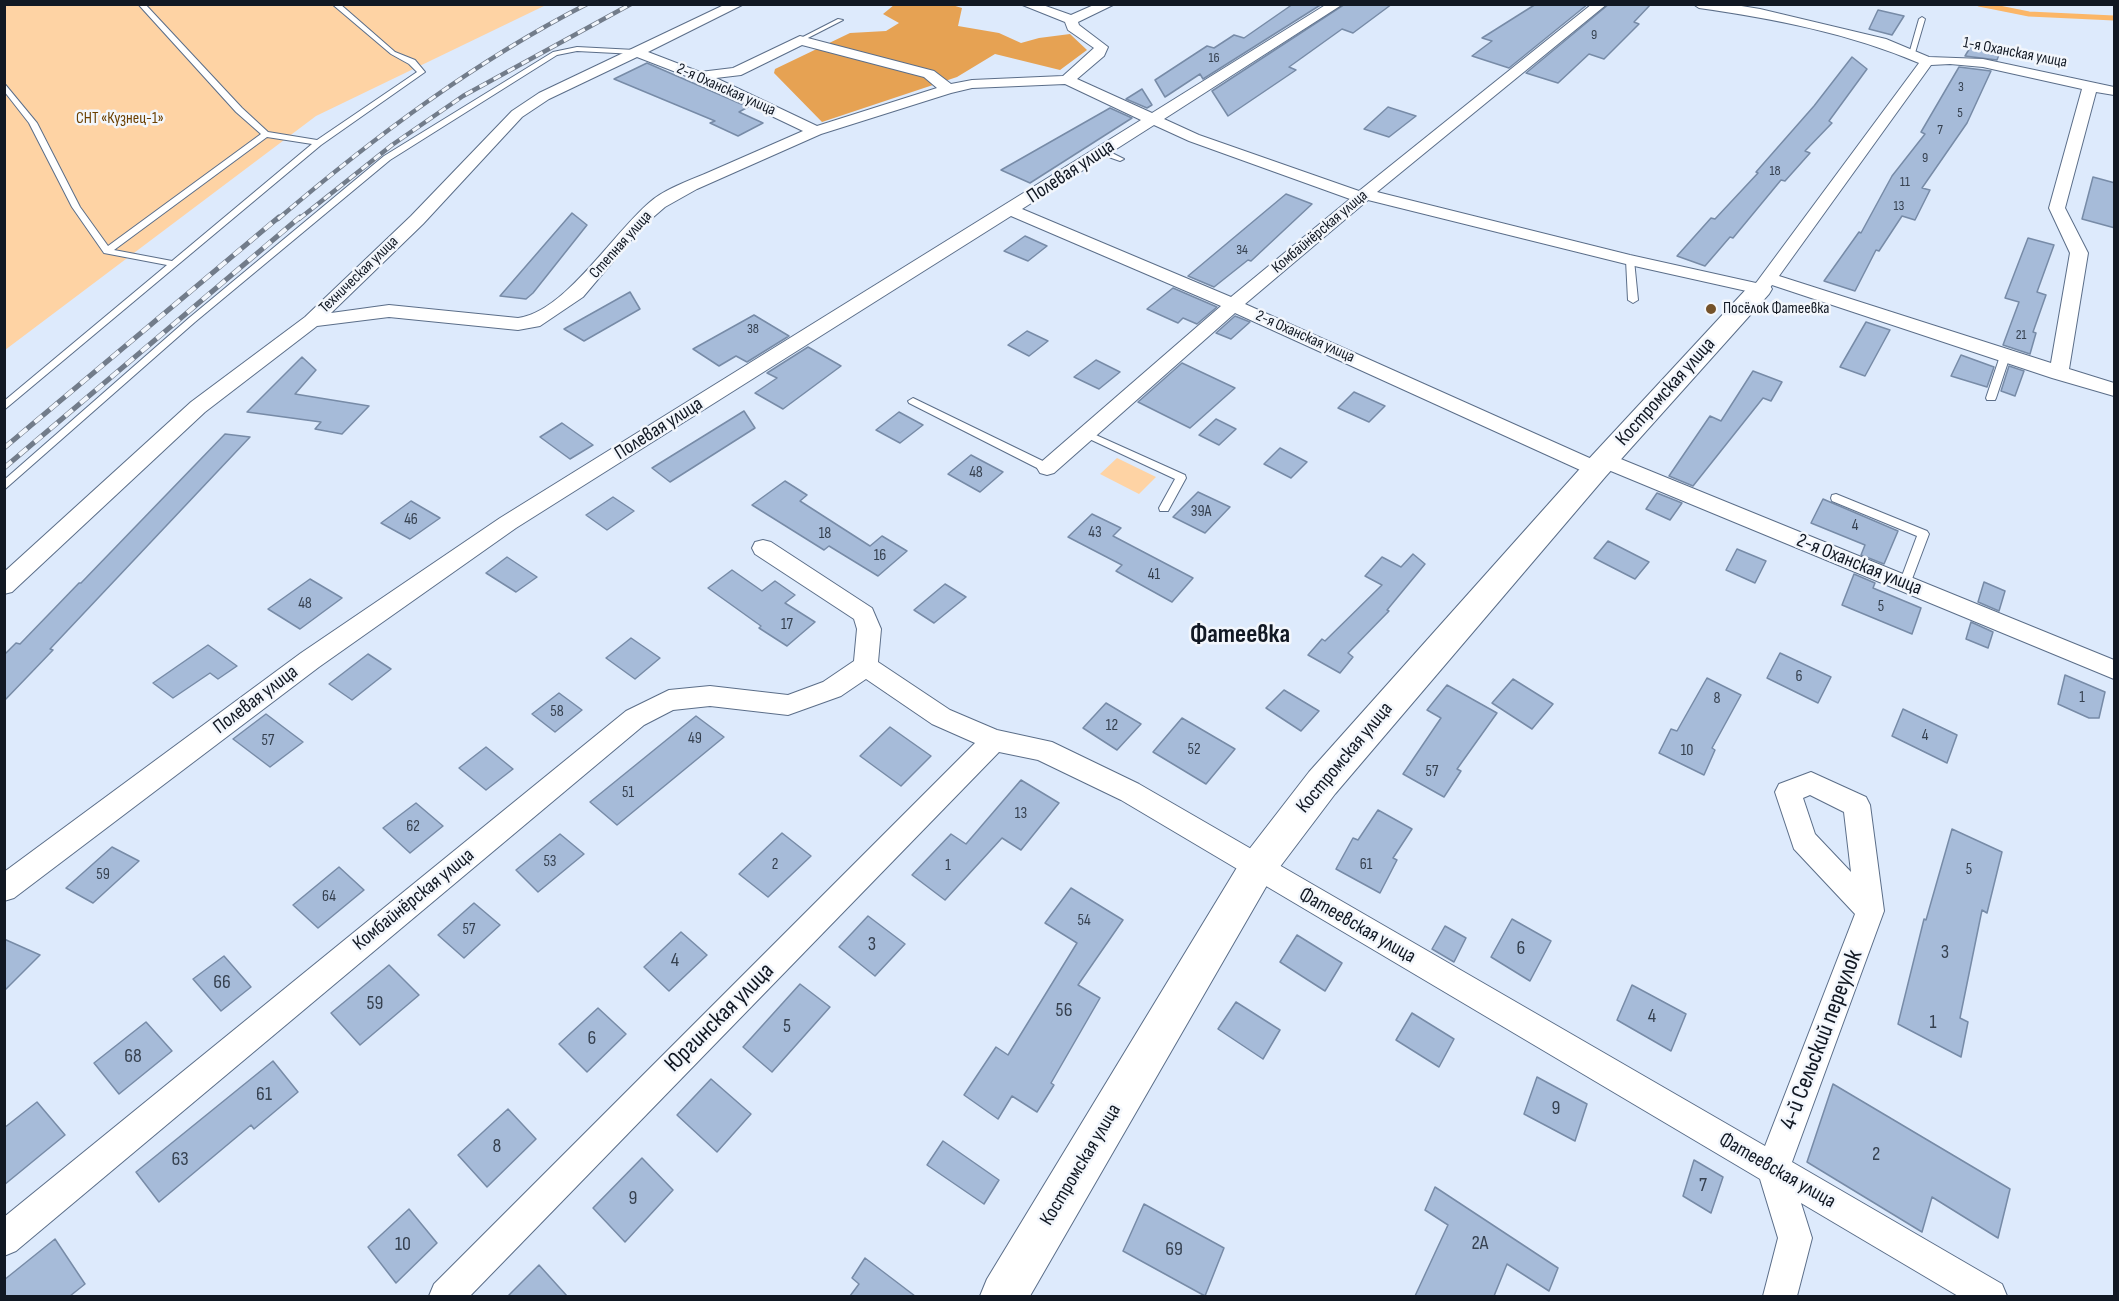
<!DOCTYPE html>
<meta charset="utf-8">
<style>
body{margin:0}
#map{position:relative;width:2119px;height:1301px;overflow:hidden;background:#ddeafc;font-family:"Sofia Sans Condensed",sans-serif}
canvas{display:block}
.frame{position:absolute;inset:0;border:6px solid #111823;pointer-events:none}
</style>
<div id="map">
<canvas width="2119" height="1301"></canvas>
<div class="frame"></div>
</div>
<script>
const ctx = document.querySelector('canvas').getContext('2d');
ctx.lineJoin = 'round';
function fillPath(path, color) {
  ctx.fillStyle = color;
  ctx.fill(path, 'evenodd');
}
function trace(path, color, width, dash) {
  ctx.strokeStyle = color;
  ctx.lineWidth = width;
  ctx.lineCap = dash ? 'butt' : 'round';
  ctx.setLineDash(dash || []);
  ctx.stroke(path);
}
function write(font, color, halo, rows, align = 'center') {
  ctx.font = font + ' "Sofia Sans Condensed",sans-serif';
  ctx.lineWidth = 5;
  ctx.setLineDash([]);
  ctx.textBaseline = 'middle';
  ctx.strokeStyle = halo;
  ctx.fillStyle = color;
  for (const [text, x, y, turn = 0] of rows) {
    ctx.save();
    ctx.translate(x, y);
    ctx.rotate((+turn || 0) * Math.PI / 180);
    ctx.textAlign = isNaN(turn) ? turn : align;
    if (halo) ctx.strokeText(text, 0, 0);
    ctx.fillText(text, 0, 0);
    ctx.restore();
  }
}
fillPath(new Path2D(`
 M 5,5 L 546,5 L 316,116 L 5,350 Z
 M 1117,458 L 1156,477 L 1139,494 L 1100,474 Z`), '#fed3a4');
fillPath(new Path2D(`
 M 894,5 L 952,5 L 962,8 L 958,26 L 999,33 L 1021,43 L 1039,38 L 1070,34 L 1087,50 L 1060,70 L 995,54 L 957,77 L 822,122 L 774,73 L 775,69 L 850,33 L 886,31 L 899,23 L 883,14 Z`), '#e6a253');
trace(new Path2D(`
 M 1979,4 L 2029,14 L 2114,18`), '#fbb668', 5);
const building = new Path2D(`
 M 1293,4 L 1322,4 L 1203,79 L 1200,74 L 1165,97 L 1155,80 L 1207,46 L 1214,48 L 1234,35 L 1244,38 Z
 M 1345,4 L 1392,4 L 1353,33 L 1342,29 L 1289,67 L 1296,70 L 1228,116 L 1212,91 Z
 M 1536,4 L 1588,4 L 1509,68 L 1472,56 L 1492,41 L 1482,38 Z
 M 1609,4 L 1651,4 L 1634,22 L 1639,24 L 1604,59 L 1589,54 L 1558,83 L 1526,73 Z
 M 1878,10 L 1904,16 L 1892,35 L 1869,29 Z
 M 1971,46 L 1975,46 L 2000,52 L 1997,60 L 1965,56 Z
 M 1852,57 L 1867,69 L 1829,121 L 1832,123 L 1805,151 L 1810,153 L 1785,181 L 1781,180 L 1733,238 L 1730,237 L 1705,266 L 1677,256 L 1711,218 L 1715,219 L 1758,173 L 1756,172 L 1814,106 Z
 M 647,63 L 748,107 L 739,112 L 763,123 L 738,136 L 710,123 L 715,121 L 614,79 Z
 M 1959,67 L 1991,71 L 1967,123 L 1922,188 L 1930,190 L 1915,220 L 1902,216 L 1879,251 L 1876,250 L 1855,291 L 1824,281 L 1859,232 L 1861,233 L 1892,176 L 1925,134 L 1921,132 Z
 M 1142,89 L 1152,105 L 1147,108 L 1126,99 Z
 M 1388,107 L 1416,116 L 1389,137 L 1364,129 Z
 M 1110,108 L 1132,118 L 1030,183 L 1001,170 Z
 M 2093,177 L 2115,183 L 2115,228 L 2082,219 Z
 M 1286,194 L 1312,204 L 1251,261 L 1248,260 L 1214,287 L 1188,276 Z
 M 572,213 L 587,225 L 533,293 L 526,299 L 500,296 Z
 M 1025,236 L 1047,246 L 1028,261 L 1004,251 Z
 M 2028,238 L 2054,245 L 2037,292 L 2046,295 L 2033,332 L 2036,333 L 2030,354 L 2003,345 L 2019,302 L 2005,298 Z
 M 1173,288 L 1217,307 L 1197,324 L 1183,318 L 1178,323 L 1147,309 Z
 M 630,292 L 640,309 L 584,341 L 564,329 Z
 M 754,315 L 789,336 L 747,362 L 736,356 L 719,366 L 693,349 Z
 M 1235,316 L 1250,322 L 1231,339 L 1216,333 Z
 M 1866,322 L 1890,330 L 1865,376 L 1840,367 Z
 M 1027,331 L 1048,341 L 1029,356 L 1008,345 Z
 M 808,347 L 841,366 L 783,409 L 755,393 L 777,378 L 767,373 Z
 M 1961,355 L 1994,367 L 1987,387 L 1951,376 Z
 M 302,357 L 316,370 L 295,394 L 369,406 L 342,434 L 315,429 L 321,422 L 247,412 Z
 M 1096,360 L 1120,372 L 1099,389 L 1074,377 Z
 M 1182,363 L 1235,388 L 1190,428 L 1138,402 Z
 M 2009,366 L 2024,371 L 2015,396 L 2001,391 Z
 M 1753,371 L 1782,382 L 1771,401 L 1763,398 L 1693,486 L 1669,476 L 1710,416 L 1721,421 Z
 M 1354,392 L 1385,406 L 1369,422 L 1338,408 Z
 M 744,411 L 755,428 L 670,482 L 652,468 Z
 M 899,412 L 923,425 L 900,443 L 876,430 Z
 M 1216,419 L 1236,429 L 1219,445 L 1199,435 Z
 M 562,423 L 593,445 L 570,459 L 540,437 Z
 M 225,434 L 250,437 L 50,649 L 53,650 L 4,701 L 4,655 L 16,643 L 20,644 L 79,583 L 81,583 Z
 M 1280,448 L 1307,462 L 1291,478 L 1264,464 Z
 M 971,455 L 1003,472 L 980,492 L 948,474 Z
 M 785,481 L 807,495 L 800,501 L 870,546 L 882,536 L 907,551 L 878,576 L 829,546 L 824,550 L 752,505 Z
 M 1198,492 L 1230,507 L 1205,533 L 1173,517 Z
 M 1657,493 L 1682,503 L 1670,520 L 1646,509 Z
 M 613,497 L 634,511 L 607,530 L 586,515 Z
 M 1823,499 L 1898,531 L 1884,564 L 1861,555 L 1865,545 L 1811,523 Z
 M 411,501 L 440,518 L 410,539 L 381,523 Z
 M 1092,514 L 1121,528 L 1113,536 L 1193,578 L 1172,602 L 1116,571 L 1122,565 L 1068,537 Z
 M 1608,541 L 1649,562 L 1635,579 L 1594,558 Z
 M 1737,549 L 1766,561 L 1755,583 L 1726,570 Z
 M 1413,554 L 1425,564 L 1387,610 L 1389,611 L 1348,653 L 1353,657 L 1340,673 L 1308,655 L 1322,639 L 1325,641 L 1382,585 L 1365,576 L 1382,557 L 1401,567 Z
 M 507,557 L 537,577 L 516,592 L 486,573 Z
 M 732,570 L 762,591 L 775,581 L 795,595 L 785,603 L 815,622 L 787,646 L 759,628 L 761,626 L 708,588 Z
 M 1854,574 L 1875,583 L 1873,588 L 1921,608 L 1912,634 L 1842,605 Z
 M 310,579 L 342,598 L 300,629 L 268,609 Z
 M 1984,582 L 2005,591 L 1999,611 L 1978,602 Z
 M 945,584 L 966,597 L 934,623 L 914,610 Z
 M 1971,622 L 1993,632 L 1988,648 L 1966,639 Z
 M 631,638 L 660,658 L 635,679 L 606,658 Z
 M 208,645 L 237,666 L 218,679 L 210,673 L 173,698 L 153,683 Z
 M 1780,653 L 1831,677 L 1818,703 L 1767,678 Z
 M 368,654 L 391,669 L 352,700 L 329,684 Z
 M 2065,675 L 2105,692 L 2099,718 L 2089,718 L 2058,704 Z
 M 1707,678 L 1741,695 L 1712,748 L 1715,750 L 1704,775 L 1659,753 L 1671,729 L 1677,731 Z
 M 1513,679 L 1553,704 L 1532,729 L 1492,703 Z
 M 1447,685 L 1497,713 L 1457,769 L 1461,771 L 1444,797 L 1403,774 L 1441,718 L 1427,710 Z
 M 1284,690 L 1319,711 L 1301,731 L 1266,708 Z
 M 559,693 L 582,710 L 555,732 L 532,714 Z
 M 1106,703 L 1141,724 L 1117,750 L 1083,728 Z
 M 1903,709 L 1957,735 L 1947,763 L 1892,736 Z
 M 266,714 L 303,742 L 270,767 L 233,739 Z
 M 696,716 L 724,737 L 617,825 L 590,802 Z
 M 1182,718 L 1235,749 L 1206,784 L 1153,752 Z
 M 890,727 L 931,756 L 901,786 L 860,756 Z
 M 486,747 L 513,769 L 486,790 L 459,768 Z
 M 1021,780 L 1059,803 L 1021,850 L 1002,838 L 945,900 L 912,875 L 951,834 L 966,844 Z
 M 416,803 L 443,826 L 410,853 L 383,828 Z
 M 1378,810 L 1412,829 L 1393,858 L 1397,860 L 1380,893 L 1336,869 L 1353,838 L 1358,840 Z
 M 1952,829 L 2002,852 L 1987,913 L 1982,910 L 1960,1018 L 1968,1022 L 1961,1057 L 1898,1024 L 1924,919 L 1926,920 Z
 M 782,833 L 811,856 L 768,897 L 739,874 Z
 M 560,834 L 584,854 L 538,892 L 516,870 Z
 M 112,847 L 139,861 L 93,903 L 66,888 Z
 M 339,867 L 364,890 L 318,928 L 293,905 Z
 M 1071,888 L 1123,920 L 1078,985 L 1100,998 L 1051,1083 L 1054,1085 L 1037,1112 L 1012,1096 L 998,1119 L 964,1095 L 996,1047 L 1008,1055 L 1077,943 L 1045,923 Z
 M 474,903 L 500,925 L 464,958 L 438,935 Z
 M 868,916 L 905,944 L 875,976 L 839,947 Z
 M 1512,919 L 1551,941 L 1530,981 L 1491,957 Z
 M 1445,926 L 1466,938 L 1454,962 L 1432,949 Z
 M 681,932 L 707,955 L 669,991 L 644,967 Z
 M 1297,935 L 1342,963 L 1325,991 L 1280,962 Z
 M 4,939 L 40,955 L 4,991 Z
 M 224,956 L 251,987 L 221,1011 L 193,979 Z
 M 389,965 L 419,995 L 360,1045 L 331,1013 Z
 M 800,984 L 830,1007 L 772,1072 L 743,1047 Z
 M 1632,985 L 1686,1014 L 1671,1051 L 1617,1020 Z
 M 1236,1002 L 1280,1030 L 1263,1059 L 1218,1029 Z
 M 598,1008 L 626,1034 L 587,1072 L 559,1044 Z
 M 1412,1013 L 1454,1039 L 1439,1067 L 1396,1040 Z
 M 146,1022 L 172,1051 L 119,1094 L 94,1063 Z
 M 273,1061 L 298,1092 L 254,1129 L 251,1125 L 159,1202 L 136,1172 Z
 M 1537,1077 L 1587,1104 L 1575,1141 L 1524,1114 Z
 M 711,1079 L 751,1114 L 717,1152 L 677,1115 Z
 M 1833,1084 L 2010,1189 L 1998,1238 L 1932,1197 L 1922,1232 L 1807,1162 Z
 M 37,1102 L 65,1135 L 4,1185 L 4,1128 Z
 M 508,1109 L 536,1139 L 487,1187 L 458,1155 Z
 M 943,1141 L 999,1180 L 984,1204 L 927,1165 Z
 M 642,1158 L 673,1190 L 625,1242 L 593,1208 Z
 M 1694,1160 L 1723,1177 L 1711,1213 L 1683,1196 Z
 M 1435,1187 L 1558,1268 L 1549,1291 L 1507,1264 L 1494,1296 L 1415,1296 L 1448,1225 L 1425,1210 Z
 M 1144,1204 L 1224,1248 L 1205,1296 L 1123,1251 Z
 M 409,1209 L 437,1243 L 396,1283 L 368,1247 Z
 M 55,1239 L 85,1284 L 70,1296 L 4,1296 L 4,1280 Z
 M 865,1258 L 915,1296 L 850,1296 L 859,1284 L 852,1278 Z
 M 539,1265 L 567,1296 L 508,1296 Z`);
fillPath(building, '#a6bbd9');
trace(building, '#778ba7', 1.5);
const lane = new Path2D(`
 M 138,4 L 145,4 L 242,108 L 268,132 L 317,140 L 417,72 L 409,64 L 391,54 L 332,4 L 340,4 L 395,52 L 415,60 L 425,72 L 321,145 L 4,410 L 4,401 L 167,265 L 104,253 L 72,207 L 29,123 L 4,91 L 4,83 L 37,123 L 80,207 L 108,246 L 261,134 L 236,112 ZM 267,137 L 312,144 L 172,261 L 114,250 Z
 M 1922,17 L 1925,19 L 1915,53 L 1909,54 L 1919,19 Z
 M 838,19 L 843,20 L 802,41 L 797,40 Z
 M 577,47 L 635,50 L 639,52 L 635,54 L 577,51 L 557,55 L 390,160 L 195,322 L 4,490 L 4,480 L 189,318 L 384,156 L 553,52 Z
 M 1100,150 L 1106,150 L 1124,159 L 1120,161 L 1100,154 Z
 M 1630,257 L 1634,260 L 1638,300 L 1633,303 L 1628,300 L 1626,260 Z
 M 2005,353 L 2010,356 L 1996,398 L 1995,400 L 1987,400 L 1986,398 L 2000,356 Z
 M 913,398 L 1051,465 L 1052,468 L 1051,471 L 1043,471 L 909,403 L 908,401 Z
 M 1087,431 L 1185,475 L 1186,478 L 1168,511 L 1160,511 L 1159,508 L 1175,479 L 1083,436 L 1083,432 Z
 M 1836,494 L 1927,531 L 1929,534 L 1909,587 L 1901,587 L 1899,584 L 1917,536 L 1832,501 L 1831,498 L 1832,495 Z`);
const street = new Path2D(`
 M 726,4 L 744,4 L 648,52 L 700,72 L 733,68 L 800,36 L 934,71 L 951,84 L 972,80 L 1063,76 L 1094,48 L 1068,30 L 1065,22 L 1020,4 L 1040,4 L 1071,15 L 1096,4 L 1115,4 L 1078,22 L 1079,25 L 1108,47 L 1104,56 L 1077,79 L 1152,113 L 1327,4 L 1343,4 L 1164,119 L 1199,135 L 1359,191 L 1592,4 L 1607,4 L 1377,192 L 1630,255 L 1756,283 L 1919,63 C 1848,33 1775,19 1699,8 L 1693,4 L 1729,4 L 1760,9 L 1886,39 L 1929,57 L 1983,59 L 2114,87 L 2114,95 L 2096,92 L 2065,208 L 2088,253 L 2069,369 L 2114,383 L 2114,396 L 2052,378 L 1772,285 L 1766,293 L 1760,294 L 1630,265 L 1368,200 L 1245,304 L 1594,460 L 1597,455 L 1604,453 L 1611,455 L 2114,660 L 2114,679 L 1606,469 L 1603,474 L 1596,476 L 1589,474 L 1235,313 L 1054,473 L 1047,475 L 1040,473 L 1037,468 L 1040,463 L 1221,306 L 1011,216 L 516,528 L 319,667 L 14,898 L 4,901 L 4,872 L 301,653 L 500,518 L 1141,120 L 1065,84 L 972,88 L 951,93 L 821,134 L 697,189 L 665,207 L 643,226 L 583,297 L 540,326 L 518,330 L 389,317 L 317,326 L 205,412 L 12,592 L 4,594 L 4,572 L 191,402 L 305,317 L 411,216 L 512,111 L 539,93 ZM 802,45 L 924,77 L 937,88 L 817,126 L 716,78 L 741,75 ZM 637,57 L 694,79 L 803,131 C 771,145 739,159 707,173 C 688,181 665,189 650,202 C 613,233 565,312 518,318 L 389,305 L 331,313 L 423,224 L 522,117 L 549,99 ZM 1950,64 L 1983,67 L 2082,89 L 2049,208 L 2070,253 L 2051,363 L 1779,276 L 1931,65 ZM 1154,125 L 1189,141 L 1350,199 L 1231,297 L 1022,209 Z
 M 763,540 L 771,542 L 872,608 L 881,629 L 878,662 L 950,710 L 997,730 L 1052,742 L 1139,784 L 1765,1146 L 1855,914 L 1794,849 L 1775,792 L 1779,784 L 1811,772 L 1866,797 L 1870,805 L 1884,911 L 1792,1162 L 2002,1284 L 2007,1296 L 1958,1296 L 1801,1203 L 1812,1238 L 1797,1296 L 1763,1296 L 1778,1238 L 1760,1179 L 1121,800 L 1038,760 L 999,752 L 470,1296 L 429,1296 L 434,1284 L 975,743 L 932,724 L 866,679 L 841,696 L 788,715 L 710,706 L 673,710 L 644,725 L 16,1251 L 4,1256 L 4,1217 L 626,711 L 669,690 L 710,686 L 788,695 L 823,682 L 854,661 L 857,629 L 854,619 L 755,554 L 752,548 L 755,542 ZM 1810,795 L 1844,812 L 1851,872 L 1815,834 L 1803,798 Z`);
const secondary = new Path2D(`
 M 1760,282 L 1769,284 L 1772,289 L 1769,294 L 1606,476 L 1335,794 L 1270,880 L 1030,1296 L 980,1296 L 987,1279 L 1244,856 L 1309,772 L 1586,462 L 1751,284 Z`);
trace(lane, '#5b6e89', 2);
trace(street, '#5b6e89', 2);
trace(secondary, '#5b6e89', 2);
fillPath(lane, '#fff');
fillPath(street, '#fff');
fillPath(secondary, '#fff');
const railFar1 = new Path2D(`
 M 278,219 C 374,137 474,62 587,4
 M 299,219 L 392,145 L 463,96 L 631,4`);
const rail = new Path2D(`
 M 4,448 L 279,217
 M 4,468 L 300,217`);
trace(railFar1, '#727c8a', 4.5);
trace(rail, '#727c8a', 5);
trace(railFar1, '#f2f6fc', 3, [8]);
trace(rail, '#f2f6fc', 4, [10]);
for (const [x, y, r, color] of [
 [1711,309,6,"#74522a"]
]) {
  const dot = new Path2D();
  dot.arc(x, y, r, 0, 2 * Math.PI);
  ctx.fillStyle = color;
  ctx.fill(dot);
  trace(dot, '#f2f6fc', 2);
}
write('14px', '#364150', null, [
 ["9",1594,35],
 ["16",1214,58],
 ["3",1961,87],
 ["5",1960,113],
 ["7",1940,130],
 ["9",1925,158],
 ["18",1775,171],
 ["11",1905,182],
 ["13",1899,206],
 ["34",1242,250],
 ["38",753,329],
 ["21",2021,335]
]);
write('16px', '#111823', '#f2f6fc', [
 ["1-я Оханская улица",2015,53,11],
 ["2-я Оханская улица",726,90,24],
 ["Комбайнёрская улица",1320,232,-40],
 ["Степная улица",621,245,-48],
 ["Техническая улица",359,275,-44],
 ["2-я Оханская улица",1305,337,24]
]);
write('16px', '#6c4000', '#f2f6fc', [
 ["СНТ «Кузнец-1»",120,119]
]);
write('16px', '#111823', '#f2f6fc', [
 ["Посёлок Фатеевка",1723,309]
], 'left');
write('16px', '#364150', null, [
 ["48",976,473],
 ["39А",1201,512],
 ["46",411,520],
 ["4",1855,526],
 ["43",1095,533],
 ["18",825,534],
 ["16",880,556],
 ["41",1154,575],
 ["48",305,604],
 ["5",1881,607],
 ["17",787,625],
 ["6",1799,677],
 ["1",2082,698],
 ["8",1717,699],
 ["58",557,712],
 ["12",1112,726],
 ["4",1925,736],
 ["49",695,739],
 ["57",268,741],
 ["52",1194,750],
 ["10",1687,751],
 ["57",1432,772],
 ["51",628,793],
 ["13",1021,814],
 ["62",413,827],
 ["53",550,862],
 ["2",775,865],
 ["61",1366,865],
 ["1",948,866],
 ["5",1969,870],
 ["59",103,875],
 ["64",329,897],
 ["54",1084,921],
 ["57",469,930]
]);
write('20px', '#111823', '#f2f6fc', [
 ["Полевая улица",1071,172,-33],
 ["Костромская улица",1666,392,-48],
 ["Полевая улица",659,429,-32],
 ["2-я Оханская улица",1859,565,22],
 ["Полевая улица",256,700,-37],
 ["Костромская улица",1345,758,-50],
 ["Комбайнёрская улица",414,900,-39],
 ["Фатеевская улица",1357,926,30],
 ["Костромская улица",1081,1165,-59],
 ["Фатеевская улица",1777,1171,30]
]);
write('20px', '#364150', null, [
 ["3",872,945],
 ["6",1521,949],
 ["3",1945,953],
 ["4",675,961],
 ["66",222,983],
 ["59",375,1004],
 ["56",1064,1011],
 ["4",1652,1017],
 ["1",1933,1023],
 ["5",787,1027],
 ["6",592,1039],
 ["68",133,1057],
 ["61",264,1095],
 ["9",1556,1109],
 ["8",497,1147],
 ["2",1876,1155],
 ["63",180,1160],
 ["7",1703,1186],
 ["9",633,1199],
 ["2А",1480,1244],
 ["10",403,1245],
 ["69",1174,1250]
]);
write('24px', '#111823', '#f2f6fc', [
 ["Юргинская улица",720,1018,-45],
 ["4-й Сельский переулок",1822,1040,-69]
]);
write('bold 26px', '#111823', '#f2f6fc', [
 ["Фатеевка",1240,635]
]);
</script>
